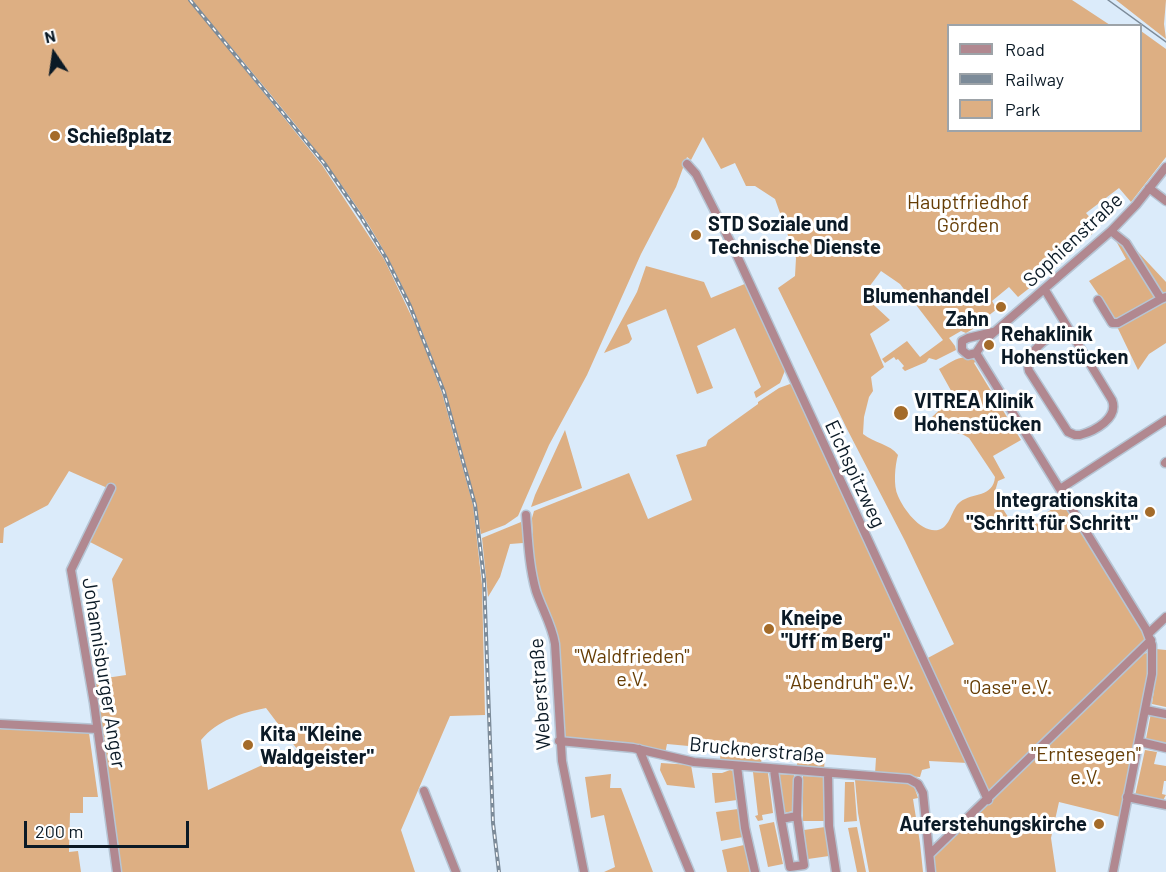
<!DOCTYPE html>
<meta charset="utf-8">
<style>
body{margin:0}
#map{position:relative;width:1166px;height:872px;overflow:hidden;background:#dbebfa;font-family:Barlow,sans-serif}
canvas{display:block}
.legend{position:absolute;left:947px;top:24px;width:195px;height:108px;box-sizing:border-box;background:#fff;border:2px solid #9da3a8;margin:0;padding:8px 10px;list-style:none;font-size:18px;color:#0b1a26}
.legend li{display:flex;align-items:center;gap:12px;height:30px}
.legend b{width:30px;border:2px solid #9da3a8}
.north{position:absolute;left:24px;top:24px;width:60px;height:60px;-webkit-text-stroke:4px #fff;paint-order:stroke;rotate:347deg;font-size:16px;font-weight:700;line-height:24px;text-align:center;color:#0b1a26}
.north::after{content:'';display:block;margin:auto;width:21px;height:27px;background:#0b1a26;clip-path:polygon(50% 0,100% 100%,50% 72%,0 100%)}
.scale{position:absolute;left:24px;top:821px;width:165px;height:27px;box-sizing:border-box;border:3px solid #0b1a26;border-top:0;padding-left:8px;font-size:18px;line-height:21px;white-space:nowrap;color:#0b1a26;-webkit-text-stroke:4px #fff;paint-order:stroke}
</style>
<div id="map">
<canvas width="1166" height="872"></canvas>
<ul class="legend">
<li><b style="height:8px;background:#b18890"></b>Road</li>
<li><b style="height:8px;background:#7c8b99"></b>Railway</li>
<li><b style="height:16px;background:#ddaf83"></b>Park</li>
</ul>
<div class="north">N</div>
<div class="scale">200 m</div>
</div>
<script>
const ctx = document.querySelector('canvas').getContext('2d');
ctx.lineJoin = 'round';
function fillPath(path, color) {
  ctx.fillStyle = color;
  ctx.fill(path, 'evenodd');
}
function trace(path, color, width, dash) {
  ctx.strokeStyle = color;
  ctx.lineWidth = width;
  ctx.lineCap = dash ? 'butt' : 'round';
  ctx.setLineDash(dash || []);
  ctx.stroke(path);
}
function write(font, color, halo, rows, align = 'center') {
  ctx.font = font + ' Barlow,sans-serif';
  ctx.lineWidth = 6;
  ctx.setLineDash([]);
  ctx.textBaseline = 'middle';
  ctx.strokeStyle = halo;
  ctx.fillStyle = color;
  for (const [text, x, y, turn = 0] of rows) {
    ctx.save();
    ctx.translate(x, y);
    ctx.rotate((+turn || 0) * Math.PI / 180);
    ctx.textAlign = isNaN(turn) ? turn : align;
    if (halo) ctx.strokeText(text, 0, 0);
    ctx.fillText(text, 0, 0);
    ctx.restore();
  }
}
fillPath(new Path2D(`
 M 0,0 L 189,0 L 322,165 L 384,259 L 419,332 L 442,393 L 473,505 L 482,585 L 485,715 L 450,716 L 401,830 L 415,872 L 122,872 L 93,680 L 126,675 L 112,579 L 123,559 L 88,541 L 112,490 L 69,471 L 48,505 L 4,528 L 3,543 L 0,543 ZM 266,708 L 297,749 L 208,790 L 201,740 C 218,720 241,713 266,708 Z
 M 192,0 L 1072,0 L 1110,25 L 948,26 L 948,130 L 1140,130 L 1141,31 L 1166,49 L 1166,157 L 1131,202 L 1119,188 L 1086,213 L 1099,228 L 1043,276 L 1040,275 L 1034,279 L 1032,286 L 1018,297 L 1009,287 L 992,301 L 997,309 L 988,316 L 985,322 L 966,333 L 961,331 L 949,338 L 955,346 L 956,350 L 936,360 L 929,358 L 926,362 L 905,371 L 902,368 L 904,366 L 898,359 L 896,360 L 894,357 L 885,363 L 882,359 L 907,341 L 920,357 L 943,340 L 900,284 L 881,271 L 863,295 L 890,320 L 870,334 L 884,367 L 871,377 L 873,391 L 869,397 L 864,417 L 863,434 C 874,443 890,444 898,455 C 895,465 893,486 898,496 C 904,510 921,533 938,530 C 951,527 951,509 960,502 C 973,492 993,498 995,477 L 969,438 L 962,434 L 930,430 L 931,418 L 954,396 L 939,369 C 951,362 963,352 976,361 L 974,363 L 1021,440 L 993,456 L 1005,478 L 998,481 L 994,495 L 1017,531 L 1065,501 L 1145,635 L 1145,641 L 987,796 L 924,660 L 954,644 L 905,541 L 847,429 L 778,288 L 795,276 L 796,258 L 775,199 L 755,186 L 746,186 L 735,163 L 721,169 L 703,137 L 691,160 L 687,157 L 676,187 L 641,254 L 587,375 L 549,445 L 518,516 L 505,525 L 481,534 C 476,502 468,472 459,442 C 437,362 407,283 361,213 C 311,138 249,70 192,0 Z
 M 1116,0 L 1166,0 L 1164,24 L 1166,39 Z
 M 1123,236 L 1166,282 L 1166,343 L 1149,354 L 1138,370 L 1109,310 L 1089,281 L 1126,259 L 1116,241 Z
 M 646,266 L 704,282 L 711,298 L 747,283 L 786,368 L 780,383 L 756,398 L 754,392 L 761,387 L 735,328 L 697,346 L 713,388 L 697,394 L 666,309 L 627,325 L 632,339 L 629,343 L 604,353 L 637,292 Z
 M 790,384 L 794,386 L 968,763 L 929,761 L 930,768 L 922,770 L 920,777 L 875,774 L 876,758 L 825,754 L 824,770 L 797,768 L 797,752 L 762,751 L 761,766 L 697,758 L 720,760 L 721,749 L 667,744 L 665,754 L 569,738 L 565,737 L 562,732 L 558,646 L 541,597 L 534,568 L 532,518 L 534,511 L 629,473 L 648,519 L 692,500 L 676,455 L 706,446 L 708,440 L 758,404 L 758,402 L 779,388 Z
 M 565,430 L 582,488 L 531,507 L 535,495 Z
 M 521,522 L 525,536 L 523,543 L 510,544 L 500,577 L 488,597 L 482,538 Z
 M 1156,649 L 1166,650 L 1166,707 L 1152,704 L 1156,676 Z
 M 1147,653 L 1148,675 L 1146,693 L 1120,817 L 1059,802 L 1051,838 L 1056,872 L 935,872 L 934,856 L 937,851 L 1139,655 Z
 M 1151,713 L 1166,716 L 1166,743 L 1146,739 Z
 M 0,729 L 89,733 L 98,797 L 83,797 L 83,813 L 70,813 L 69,852 L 78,851 L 81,872 L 0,872 Z
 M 1145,750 L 1157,752 L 1154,764 L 1166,766 L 1166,781 L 1164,781 L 1162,794 L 1166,795 L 1162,802 L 1135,796 Z
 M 661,763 L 691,765 L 695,788 L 667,785 L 660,770 Z
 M 730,770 L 733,771 L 737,800 L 715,803 L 712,773 L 722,773 Z
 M 753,772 L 768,773 L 773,813 L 762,815 L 763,820 L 758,821 L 755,816 L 758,815 Z
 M 611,774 L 610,788 L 621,788 L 653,872 L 604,872 L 615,867 L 604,815 L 591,818 L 585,777 Z
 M 777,774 L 794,775 L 793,811 L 784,813 Z
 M 803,776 L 825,777 L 825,821 L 803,821 Z
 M 870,779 L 910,782 L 914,786 L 918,798 L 913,799 L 920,843 L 923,872 L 869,872 L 858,813 L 855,780 Z
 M 845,782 L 854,782 L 857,821 L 844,822 Z
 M 738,809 L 743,837 L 721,841 L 716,812 Z
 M 774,822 L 783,864 L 768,867 L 759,825 Z
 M 825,827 L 829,856 L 808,859 L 804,830 Z
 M 857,827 L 866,872 L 857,872 L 848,828 Z
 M 744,845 L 750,872 L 727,872 L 722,850 Z`), '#ddaf83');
const minor = new Path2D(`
 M 687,164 L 696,174 L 733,247 L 988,800
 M 1149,188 L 1166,201
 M 1111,231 L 1126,243 L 1161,299 L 1166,297
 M 1045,290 L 1112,400 C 1119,418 1095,431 1080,435 L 1075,435 L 1068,432 L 1029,371 C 1023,351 1052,335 1067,326
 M 1098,300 L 1112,323 L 1118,323 L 1161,299
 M 976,353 L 1146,629 L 1152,645 L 1152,674 L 1113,872
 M 976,353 L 984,341 L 1111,231 L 1136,205 L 1166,167
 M 976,353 L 968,355 L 962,350 L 962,341 L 968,338 L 993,332
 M 1165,463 L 1166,462
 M 111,488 L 71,570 L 94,703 L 117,872
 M 1060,489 L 1166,420
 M 526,515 C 528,540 529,566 536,591 C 542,609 552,625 555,644 L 562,761 L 584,872
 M 1149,633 L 1166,617
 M 1146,710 L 1166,714
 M 0,724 L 97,729
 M 559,741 L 633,748 L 694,762 L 909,779 L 918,784 L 923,793 L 931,872
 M 1140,742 L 1166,748
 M 639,749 L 690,872
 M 737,766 L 745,828 L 755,872
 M 774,770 L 781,819 L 797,816 L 798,780
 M 828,773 L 829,826 L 836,872
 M 424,791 L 456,872
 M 1127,797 L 1166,805
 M 781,819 L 790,867 L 804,865 L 797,816
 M 930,854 L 1151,640`);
trace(minor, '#b6c5d4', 11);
trace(minor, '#b18890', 8);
trace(new Path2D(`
 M 1108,0 L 1166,42`), '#7c8b99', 1.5);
const rail = new Path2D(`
 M 190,0 L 324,163 L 361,217 L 386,258 L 410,306 L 444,392 L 475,505 L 484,579 L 493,823 L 499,872`);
trace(rail, '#7c8b99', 4);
trace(rail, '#fff', 1.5, [4.5]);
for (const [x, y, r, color] of [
 [55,136,6,"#a46b29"],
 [696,235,6,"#a46b29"],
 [1001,307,6,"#a46b29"],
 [989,345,6,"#a46b29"],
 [901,413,8,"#a46b29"],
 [1150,512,6,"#a46b29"],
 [769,629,6,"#a46b29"],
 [248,745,6,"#a46b29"],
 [1099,824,6,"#a46b29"]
]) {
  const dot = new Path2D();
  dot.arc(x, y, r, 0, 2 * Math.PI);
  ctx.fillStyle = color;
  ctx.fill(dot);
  trace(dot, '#fff', 2);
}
write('bold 20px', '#0b1a26', '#fff', [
 ["Schießplatz",67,136],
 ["STD Soziale und",708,224],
 ["Technische Dienste",708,247],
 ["Blumenhandel",989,296,"right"],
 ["Zahn",989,319,"right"],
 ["Rehaklinik",1001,334],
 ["Hohenstücken",1001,357],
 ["VITREA Klinik",914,401],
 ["Hohenstücken",914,424],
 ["Integrationskita",1138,500,"right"],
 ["\"Schritt für Schritt\"",1138,523,"right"],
 ["Kneipe",781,618],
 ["\"Uff´m Berg\"",781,641],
 ["Kita \"Kleine",260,734],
 ["Waldgeister\"",260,757],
 ["Auferstehungskirche",1087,824,"right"]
], 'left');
write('20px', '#663d05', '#fff', [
 ["Hauptfriedhof",968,202],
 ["Görden",968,225],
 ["\"Waldfrieden\"",632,656],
 ["e.V.",632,679],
 ["\"Abendruh\" e.V.",850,682],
 ["\"Oase\" e.V.",1008,687],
 ["\"Erntesegen\"",1086,754],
 ["e.V.",1086,777]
]);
write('20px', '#0b1a26', '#fff', [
 ["Sophienstraße",1073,240,-43],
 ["Eichspitzweg",855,474,65],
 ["Johannisburger Anger",104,673,81],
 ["Weberstraße",540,694,-94],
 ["Brucknerstraße",757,750,5]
]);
</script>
